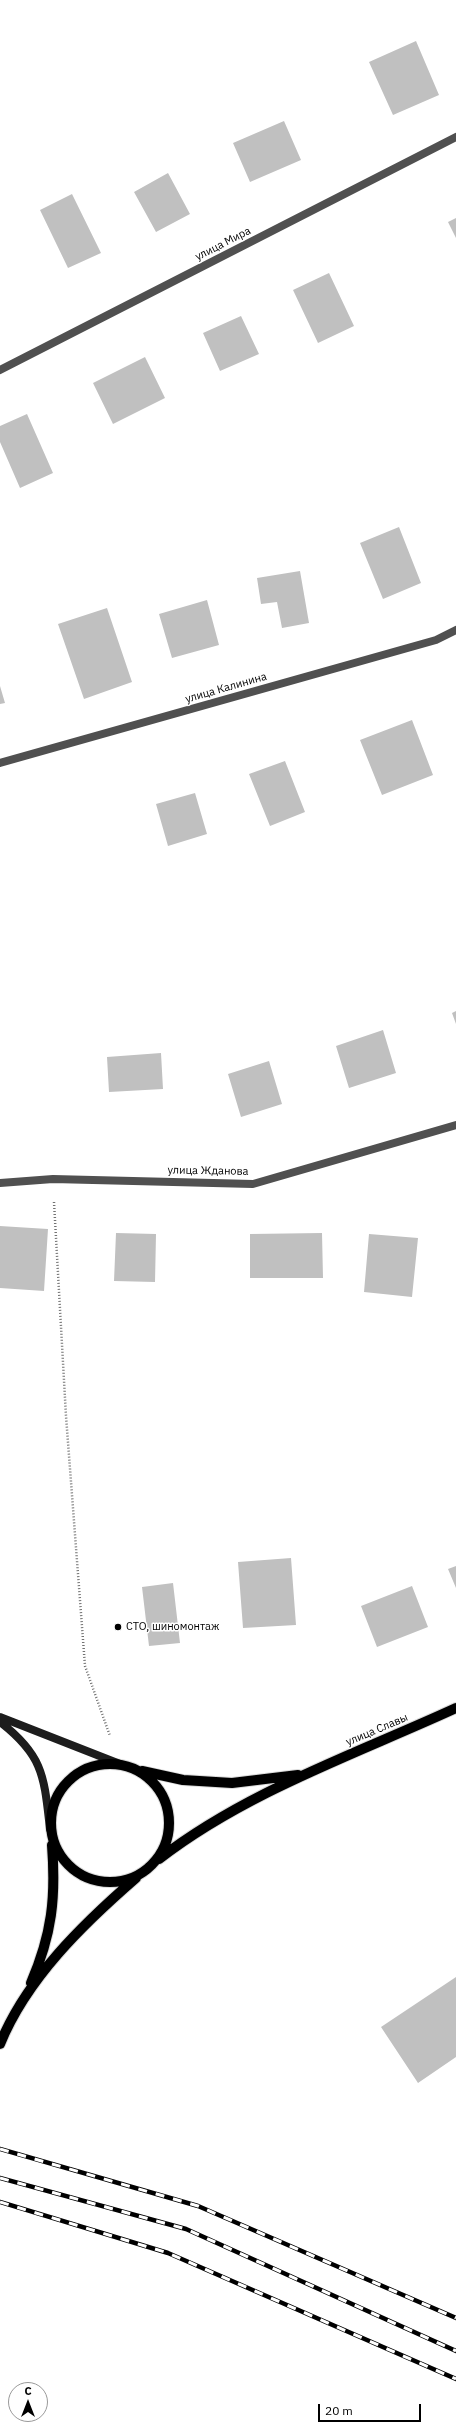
<!DOCTYPE html>
<meta charset="utf-8">
<style>
body{margin:0}
#map{position:relative;width:456px;height:2430px;overflow:hidden;background:#fff;font-family:"IBM Plex Sans",sans-serif}
canvas{display:block}
.north{position:absolute;left:8px;top:2382px;width:40px;height:40px;box-sizing:border-box;background:#fff;border:1px solid #999;border-radius:50%;rotate:0deg;font-size:11px;font-weight:700;line-height:16px;text-align:center;color:#000}
.north::after{content:'';display:block;margin:auto;width:14px;height:18px;background:#000;clip-path:polygon(50% 0,100% 100%,50% 72%,0 100%)}
.scale{position:absolute;left:318px;top:2404px;width:103px;height:18px;box-sizing:border-box;border:2px solid #000;border-top:0;padding-left:5px;font-size:12px;line-height:14px;white-space:nowrap;color:#000;-webkit-text-stroke:3px #fff;paint-order:stroke}
</style>
<div id="map">
<canvas width="456" height="2430"></canvas>
<div class="north">С</div>
<div class="scale">20 m</div>
</div>
<script>
const ctx = document.querySelector('canvas').getContext('2d');
ctx.lineJoin = 'round';
function fillPath(path, color) {
  ctx.fillStyle = color;
  ctx.fill(path, 'evenodd');
}
function trace(path, color, width, dash) {
  ctx.strokeStyle = color;
  ctx.lineWidth = width;
  ctx.lineCap = dash ? 'butt' : 'round';
  ctx.setLineDash(dash || []);
  ctx.stroke(path);
}
function write(font, color, halo, rows, align = 'center') {
  ctx.font = font + ' "IBM Plex Sans",sans-serif';
  ctx.lineWidth = 3;
  ctx.setLineDash([]);
  ctx.textBaseline = 'middle';
  ctx.strokeStyle = halo;
  ctx.fillStyle = color;
  for (const [text, x, y, turn = 0] of rows) {
    ctx.save();
    ctx.translate(x, y);
    ctx.rotate((+turn || 0) * Math.PI / 180);
    ctx.textAlign = isNaN(turn) ? turn : align;
    if (halo) ctx.strokeText(text, 0, 0);
    ctx.fillText(text, 0, 0);
    ctx.restore();
  }
}
fillPath(new Path2D(`
 M 416,41 L 439,95 L 393,115 L 369,62 Z
 M 284,121 L 301,160 L 250,182 L 233,143 Z
 M 168,173 L 190,214 L 156,232 L 134,192 Z
 M 72,194 L 101,253 L 68,268 L 40,210 Z
 M 456,218 L 456,238 L 448,222 Z
 M 329,273 L 354,326 L 318,343 L 293,290 Z
 M 241,316 L 259,354 L 220,371 L 203,333 Z
 M 145,357 L 165,398 L 113,424 L 93,383 Z
 M 27,414 L 53,473 L 20,488 L 0,442 L 0,426 Z
 M 399,527 L 421,583 L 383,599 L 360,543 Z
 M 300,571 L 309,623 L 282,628 L 277,602 L 261,604 L 257,578 Z
 M 207,600 L 219,645 L 172,658 L 159,614 Z
 M 107,608 L 132,682 L 84,699 L 58,624 Z
 M 0,686 L 5,703 L 0,704 Z
 M 412,720 L 433,775 L 382,795 L 360,740 Z
 M 285,761 L 305,812 L 270,826 L 249,774 Z
 M 195,793 L 207,834 L 168,846 L 156,804 Z
 M 456,1011 L 456,1024 L 452,1013 Z
 M 383,1030 L 396,1073 L 349,1088 L 336,1046 Z
 M 161,1053 L 163,1089 L 109,1092 L 107,1057 Z
 M 269,1061 L 282,1104 L 241,1117 L 228,1074 Z
 M 0,1226 L 48,1229 L 44,1291 L 0,1288 Z
 M 116,1233 L 156,1234 L 155,1282 L 114,1281 Z
 M 322,1233 L 323,1278 L 250,1278 L 250,1234 Z
 M 369,1234 L 418,1238 L 412,1297 L 364,1292 Z
 M 291,1558 L 296,1625 L 243,1628 L 238,1562 Z
 M 456,1566 L 456,1588 L 448,1569 Z
 M 173,1583 L 180,1643 L 149,1646 L 142,1587 Z
 M 412,1586 L 428,1627 L 377,1647 L 361,1606 Z
 M 456,1977 L 456,2057 L 418,2083 L 381,2027 Z`), '#c0c0c0');
const primary = new Path2D(`
 M51 1823a59 59 0 1 1 118 0a59 59 0 1 1-118 0Z
 M 142,1771 L 183,1780 L 232,1783 L 298,1775
 M 159,1859 C 247,1791 356,1754 456,1708
 M 31,1983 C 52,1934 56,1898 52,1845
 M 0,2044 C 27,1978 83,1924 136,1878`);
trace(primary, '#dbdbdb', 12);
trace(new Path2D(`
 M 54,1202 L 66,1416 L 85,1666 L 110,1736`), '#727272', 2.5, [1, 2]);
trace(new Path2D(`
 M 0,370 L 456,137
 M 0,763 L 436,640 L 456,630
 M 0,1183 L 53,1179 L 253,1184 L 456,1125`), '#505050', 8);
trace(new Path2D(`
 M 0,1717 L 120,1764
 M 0,1722 C 44,1756 44,1777 50,1829`), '#1d1d1d', 8);
trace(primary, '#000', 10);
const rail = new Path2D(`
 M 0,2149 L 198,2206 L 456,2318
 M 0,2178 L 186,2229 L 456,2351
 M 0,2202 L 168,2253 L 456,2379`);
trace(rail, '#000', 4.5);
trace(rail, '#fff', 3, [9]);
for (const [x, y, r, color] of [
 [118,1627,4,"#000"]
]) {
  const dot = new Path2D();
  dot.arc(x, y, r, 0, 2 * Math.PI);
  ctx.fillStyle = color;
  ctx.fill(dot);
  trace(dot, '#fff', 1.5);
}
write('11px', '#000', '#fff', [
 ["улица Мира",223,244,-27],
 ["улица Калинина",226,688,-16],
 ["улица Жданова",208,1171,1],
 ["улица Славы",377,1730,-23]
]);
write('11px', '#000', '#fff', [
 ["СТО, шиномонтаж",126,1627]
], 'left');
</script>
